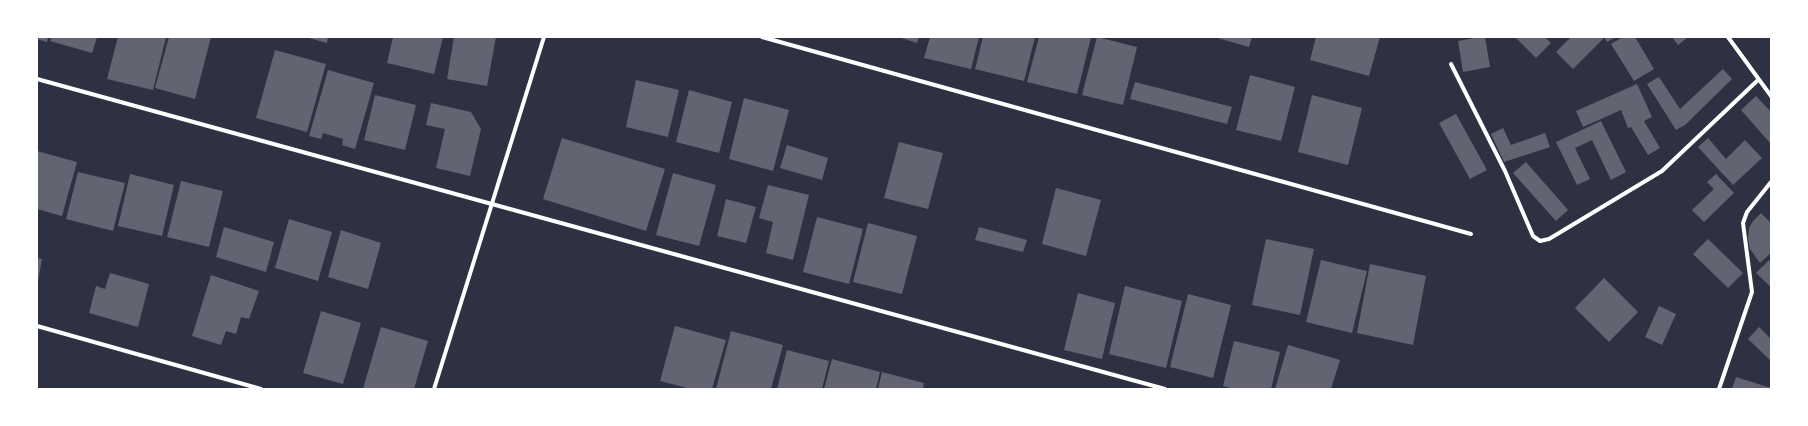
<!DOCTYPE html>
<style>
body{margin:0}
#map{position:relative;width:1808px;height:426px;overflow:hidden;background:#2d3142;font-family:Montserrat,sans-serif}
canvas{display:block}
.frame{position:absolute;inset:0;border:38px solid #fff;pointer-events:none}
</style>
<div id="map">
<canvas width="1808" height="426"></canvas>
<div class="frame"></div>
</div>
<script>
const ctx = document.querySelector('canvas').getContext('2d');
ctx.lineJoin = 'round';
function fillPath(path, color) {
  ctx.fillStyle = color;
  ctx.fill(path, 'evenodd');
}
function trace(path, color, width, dash) {
  ctx.strokeStyle = color;
  ctx.lineWidth = width;
  ctx.lineCap = dash ? 'butt' : 'round';
  ctx.setLineDash(dash || []);
  ctx.stroke(path);
}
fillPath(new Path2D(`
 M 37,37 L 48,37 L 47,42 L 37,39 Z
 M 52,37 L 97,37 L 92,53 L 50,41 Z
 M 118,37 L 166,37 L 153,90 L 107,79 Z
 M 169,37 L 211,37 L 195,99 L 155,88 Z
 M 305,37 L 328,37 L 327,43 Z
 M 393,37 L 443,37 L 434,74 L 387,63 Z
 M 454,37 L 496,37 L 487,86 L 447,79 Z
 M 898,37 L 919,37 L 917,43 Z
 M 930,37 L 979,37 L 971,69 L 924,58 Z
 M 983,37 L 1035,37 L 1024,81 L 975,69 Z
 M 1039,37 L 1091,37 L 1077,94 L 1027,82 Z
 M 1097,37 L 1137,47 L 1123,105 L 1082,95 Z
 M 1214,37 L 1252,37 L 1249,47 Z
 M 1316,37 L 1380,37 L 1369,76 L 1310,60 Z
 M 1480,37 L 1485,37 L 1490,67 L 1463,72 L 1458,41 Z
 M 1515,37 L 1545,37 L 1551,43 L 1536,58 Z
 M 1571,37 L 1601,37 L 1603,39 L 1573,69 L 1556,52 Z
 M 1604,37 L 1616,37 L 1607,42 Z
 M 1623,37 L 1635,37 L 1654,69 L 1634,81 L 1611,44 Z
 M 1672,37 L 1688,37 L 1678,45 Z
 M 275,50 L 326,64 L 307,132 L 256,118 Z
 M 1723,69 L 1732,79 L 1685,125 L 1676,130 L 1647,84 L 1659,77 L 1680,109 Z
 M 328,70 L 374,83 L 355,149 L 342,145 L 343,139 L 323,133 L 321,139 L 309,136 Z
 M 1250,75 L 1295,87 L 1281,141 L 1236,130 Z
 M 636,80 L 679,90 L 668,137 L 626,127 Z
 M 1135,82 L 1232,107 L 1227,124 L 1130,99 Z
 M 1637,84 L 1652,117 L 1644,121 L 1660,148 L 1648,155 L 1631,127 L 1628,128 L 1621,110 L 1583,127 L 1576,111 Z
 M 689,90 L 732,102 L 719,153 L 676,142 Z
 M 375,95 L 416,105 L 405,150 L 364,140 Z
 M 1312,95 L 1362,108 L 1348,165 L 1298,152 Z
 M 1756,96 L 1771,112 L 1770,143 L 1741,110 Z
 M 744,98 L 789,110 L 773,171 L 729,159 Z
 M 431,103 L 471,112 L 481,129 L 470,176 L 436,168 L 445,129 L 426,125 Z
 M 1456,114 L 1487,170 L 1470,179 L 1439,123 Z
 M 1601,121 L 1626,172 L 1611,180 L 1592,140 L 1575,148 L 1590,179 L 1577,185 L 1556,142 Z
 M 1503,128 L 1511,145 L 1545,133 L 1550,147 L 1504,162 L 1491,134 Z
 M 562,138 L 665,169 L 646,231 L 543,199 Z
 M 1708,138 L 1726,159 L 1745,140 L 1762,158 L 1733,185 L 1698,147 Z
 M 899,142 L 943,153 L 928,209 L 884,198 Z
 M 787,145 L 828,158 L 822,180 L 780,168 Z
 M 37,151 L 77,162 L 62,216 L 37,209 Z
 M 1526,162 L 1568,210 L 1556,221 L 1513,173 Z
 M 78,172 L 125,183 L 113,231 L 66,219 Z
 M 673,173 L 716,185 L 699,246 L 656,235 Z
 M 130,174 L 174,185 L 162,236 L 118,226 Z
 M 1716,174 L 1734,193 L 1704,222 L 1692,210 L 1714,189 L 1707,182 Z
 M 181,181 L 223,191 L 209,247 L 167,237 Z
 M 768,185 L 809,195 L 793,260 L 766,253 L 773,222 L 759,218 Z
 M 1056,188 L 1101,200 L 1086,256 L 1042,244 Z
 M 726,199 L 756,207 L 746,243 L 717,236 Z
 M 1761,213 L 1771,223 L 1771,253 L 1760,263 L 1750,249 L 1748,239 L 1749,228 L 1753,221 Z
 M 817,217 L 863,229 L 849,284 L 803,272 Z
 M 289,219 L 332,232 L 318,281 L 275,268 Z
 M 868,223 L 917,236 L 902,294 L 853,282 Z
 M 224,227 L 274,242 L 266,272 L 216,257 Z
 M 979,227 L 1027,240 L 1023,252 L 975,240 Z
 M 341,230 L 381,243 L 368,289 L 328,277 Z
 M 1266,239 L 1314,249 L 1300,315 L 1252,305 Z
 M 1708,239 L 1743,273 L 1728,288 L 1693,254 Z
 M 37,258 L 42,259 L 38,281 L 37,281 Z
 M 1321,260 L 1367,271 L 1352,333 L 1306,322 Z
 M 1769,260 L 1771,263 L 1771,287 L 1756,273 Z
 M 1370,264 L 1426,276 L 1413,345 L 1357,333 Z
 M 110,273 L 149,284 L 138,327 L 89,313 L 96,286 L 105,289 Z
 M 211,275 L 259,291 L 249,319 L 241,317 L 236,334 L 226,331 L 221,345 L 192,336 Z
 M 1604,278 L 1638,312 L 1609,342 L 1575,308 Z
 M 1125,286 L 1182,301 L 1166,368 L 1109,354 Z
 M 1078,293 L 1115,303 L 1102,359 L 1064,350 Z
 M 1188,294 L 1231,305 L 1213,378 L 1170,367 Z
 M 1659,306 L 1676,314 L 1662,345 L 1645,337 Z
 M 321,311 L 361,323 L 343,384 L 303,373 Z
 M 675,326 L 726,340 L 712,389 L 691,389 L 660,381 Z
 M 381,327 L 428,341 L 414,389 L 363,389 Z
 M 1759,327 L 1771,339 L 1771,361 L 1748,339 Z
 M 731,331 L 783,345 L 771,389 L 716,389 Z
 M 1234,341 L 1280,352 L 1271,389 L 1234,389 L 1223,386 Z
 M 1288,345 L 1340,360 L 1331,389 L 1275,389 Z
 M 787,350 L 829,361 L 822,389 L 777,389 Z
 M 832,359 L 880,372 L 876,389 L 824,389 Z
 M 882,372 L 924,383 L 923,389 L 878,389 Z
 M 1736,377 L 1771,388 L 1771,389 L 1732,389 Z`), '#626471');
trace(new Path2D(`
 M 762,37 L 1471,234
 M 1728,37 L 1771,96
 M 1451,64 L 1505,171 L 1533,236 L 1540,241 L 1549,239 L 1662,171 L 1758,80
 M 37,79 L 1165,389
 M 37,326 L 261,389
 M 434,389 L 544,37
 M 1719,389 L 1752,292 L 1743,223 L 1747,212 L 1771,182`), '#fff', 4);
</script>
